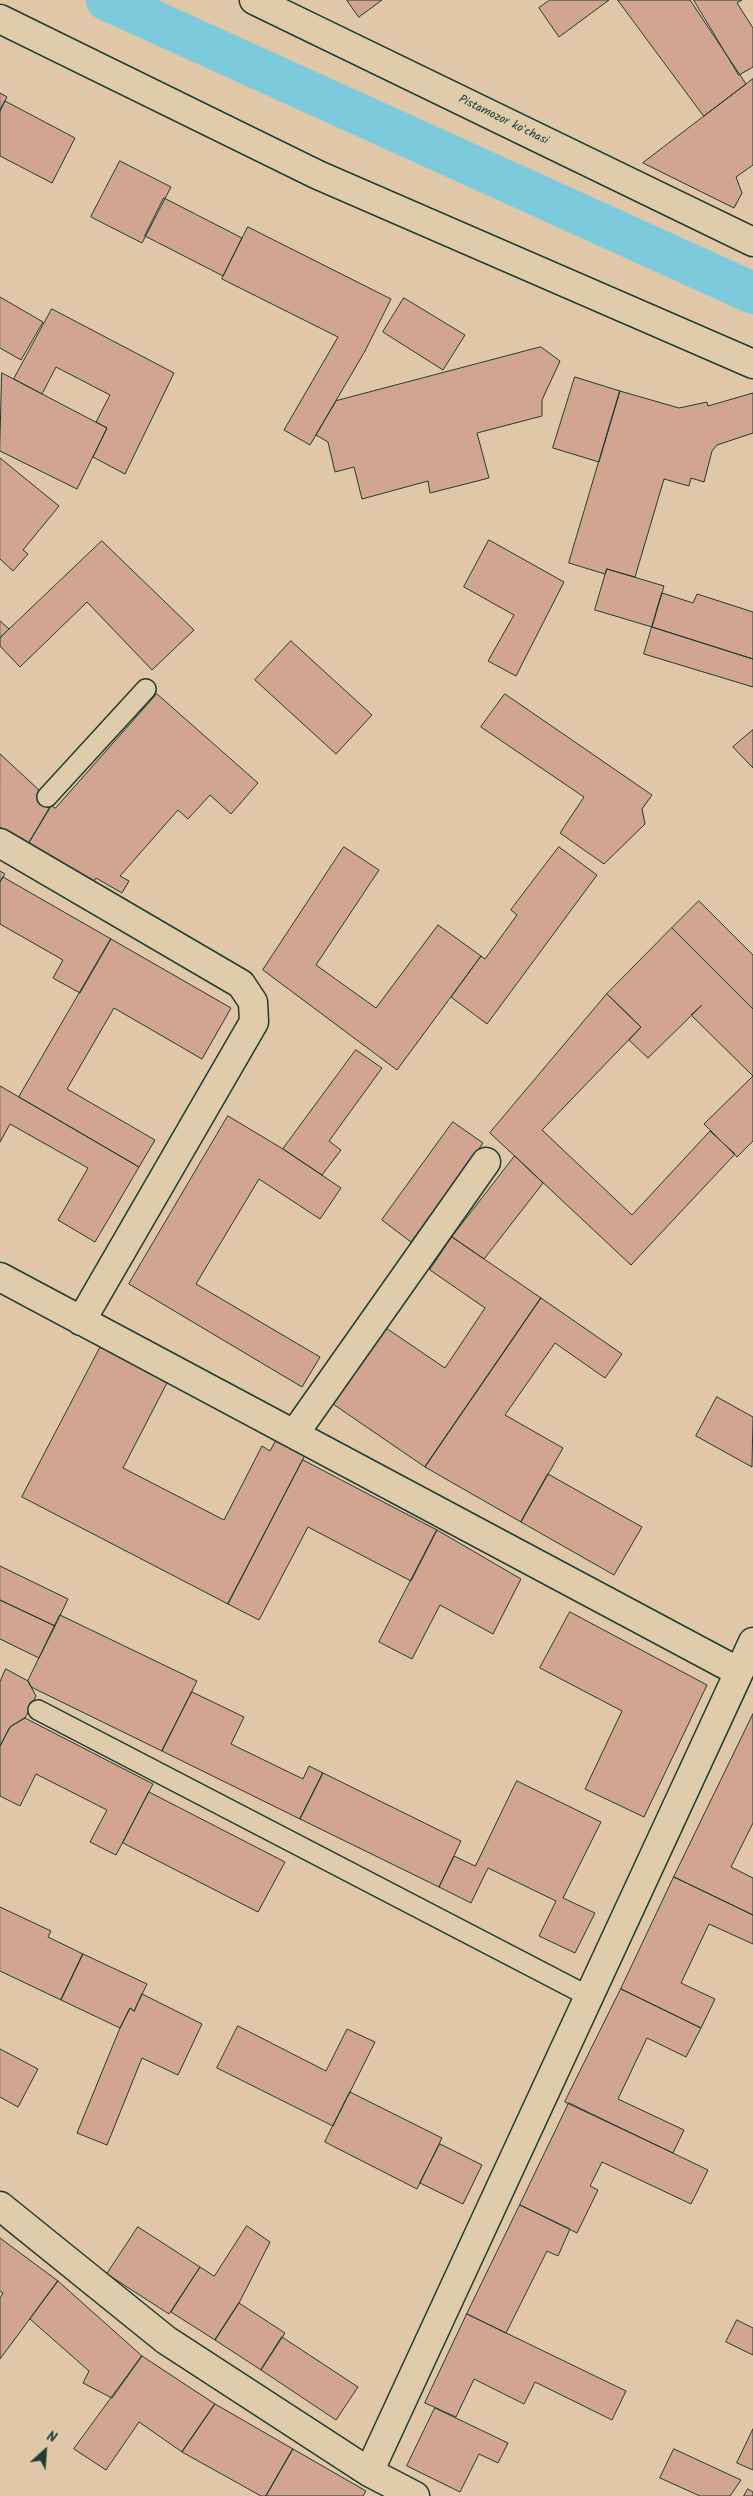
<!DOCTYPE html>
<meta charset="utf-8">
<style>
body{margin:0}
#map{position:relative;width:753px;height:2496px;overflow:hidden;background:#e0c7a7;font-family:Kalam,sans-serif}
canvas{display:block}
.north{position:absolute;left:20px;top:2426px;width:50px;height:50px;-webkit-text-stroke:4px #deccaa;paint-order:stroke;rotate:26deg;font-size:14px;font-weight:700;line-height:20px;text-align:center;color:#1f3d34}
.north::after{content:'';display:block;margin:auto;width:18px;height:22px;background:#1f3d34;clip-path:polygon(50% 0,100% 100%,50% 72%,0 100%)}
</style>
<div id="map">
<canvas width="753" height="2496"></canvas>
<div class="north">N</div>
</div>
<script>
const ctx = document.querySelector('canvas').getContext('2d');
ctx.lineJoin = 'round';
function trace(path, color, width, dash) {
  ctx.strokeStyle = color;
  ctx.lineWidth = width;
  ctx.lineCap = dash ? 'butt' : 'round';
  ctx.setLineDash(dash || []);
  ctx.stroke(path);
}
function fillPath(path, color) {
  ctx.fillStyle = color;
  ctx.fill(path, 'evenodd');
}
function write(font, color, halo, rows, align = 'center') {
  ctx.font = font + ' Kalam,sans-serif';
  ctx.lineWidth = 4;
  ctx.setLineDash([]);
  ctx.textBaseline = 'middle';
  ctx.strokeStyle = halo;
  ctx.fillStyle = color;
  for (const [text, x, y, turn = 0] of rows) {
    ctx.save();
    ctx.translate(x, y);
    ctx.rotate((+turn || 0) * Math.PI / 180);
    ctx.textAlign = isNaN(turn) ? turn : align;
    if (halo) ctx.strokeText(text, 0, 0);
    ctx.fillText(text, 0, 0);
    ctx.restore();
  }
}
trace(new Path2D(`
 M 107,0 L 753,293`), '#7ecadd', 42);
const building = new Path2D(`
 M 347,0 L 382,0 L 359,17 Z
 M 550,0 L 609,0 L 559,37 L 539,8 Z
 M 618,0 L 690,0 L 746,84 L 704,116 Z
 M 694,0 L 742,0 L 737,3 L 753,28 L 753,67 L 739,75 Z
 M 753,79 L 753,165 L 736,177 L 742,193 L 734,208 L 643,163 Z
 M 0,93 L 7,97 L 0,111 Z
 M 5,101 L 75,138 L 52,183 L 0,156 L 0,111 Z
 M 120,161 L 171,187 L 142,243 L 91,217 Z
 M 164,198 L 242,238 L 223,276 L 145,236 Z
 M 248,227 L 391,299 L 365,351 L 310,445 L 284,430 L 338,337 L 222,279 Z
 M 0,297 L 43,322 L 21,360 L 0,348 Z
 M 404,298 L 465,335 L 443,370 L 383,332 Z
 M 52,309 L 174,373 L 125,474 L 93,457 L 107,428 L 96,422 L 110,395 L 56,367 L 42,394 L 14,379 Z
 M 541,347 L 560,361 L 542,400 L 542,416 L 477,433 L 489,478 L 430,493 L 428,481 L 362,499 L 354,467 L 335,472 L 328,442 L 316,435 L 336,401 Z
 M 2,373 L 107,428 L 77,489 L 0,451 Z
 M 575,377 L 620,391 L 599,462 L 553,448 Z
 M 620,391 L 679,408 L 707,402 L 708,406 L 753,393 L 753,433 L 717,445 L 712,451 L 704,482 L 691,478 L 689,486 L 664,479 L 635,577 L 607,569 L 605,574 L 569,563 Z
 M 0,458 L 59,506 L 23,550 L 28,554 L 13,571 L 0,559 Z
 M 489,540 L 564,582 L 516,676 L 488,661 L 514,615 L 464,587 Z
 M 102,541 L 194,630 L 152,670 L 87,602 L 20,667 L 0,646 L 0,638 Z
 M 607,569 L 664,586 L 652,627 L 595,610 Z
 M 662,593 L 693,603 L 697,594 L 753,612 L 753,659 L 652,627 Z
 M 0,621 L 9,629 L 0,638 Z
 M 652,627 L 753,659 L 753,687 L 644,654 Z
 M 291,641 L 372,715 L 336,754 L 255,680 Z
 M 157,694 L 258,783 L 231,814 L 210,795 L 188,819 L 178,810 L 120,876 L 129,881 L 122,893 L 96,878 L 94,881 L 28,844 L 51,805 L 55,808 Z
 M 505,694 L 652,795 L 642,809 L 645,824 L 604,864 L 560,833 L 584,797 L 481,727 Z
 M 753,730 L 753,768 L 733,747 Z
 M 0,754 L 53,803 L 28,844 L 0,827 Z
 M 344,847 L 379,870 L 316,965 L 376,1008 L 438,925 L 481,956 L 397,1070 L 263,970 Z
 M 559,847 L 597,875 L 487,1024 L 451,997 L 481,956 L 485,959 L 517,915 L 511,910 Z
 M 0,871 L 5,874 L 0,882 Z
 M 3,877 L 111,939 L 80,993 L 53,978 L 63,960 L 0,924 L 0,882 Z
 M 699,901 L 753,955 L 753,1009 L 672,928 Z
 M 672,928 L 753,1009 L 753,1141 L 737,1157 L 704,1124 L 753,1076 L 691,1015 L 702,1005 L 648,1058 L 629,1040 L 641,1027 L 607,994 Z
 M 111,939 L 231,1008 L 202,1059 L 114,1008 L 67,1089 L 155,1140 L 139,1167 L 19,1097 Z
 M 607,994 L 641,1027 L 542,1130 L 632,1215 L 710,1131 L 735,1154 L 631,1265 L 490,1133 Z
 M 356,1050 L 382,1068 L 329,1141 L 341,1150 L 322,1175 L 283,1149 Z
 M 0,1086 L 139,1167 L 95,1242 L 58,1220 L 88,1168 L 10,1124 L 0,1142 Z
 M 228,1116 L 283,1149 L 341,1188 L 320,1219 L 259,1179 L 196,1284 L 320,1357 L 302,1387 L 129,1284 Z
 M 453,1122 L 483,1143 L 411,1242 L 382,1220 Z
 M 515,1156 L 543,1183 L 484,1259 L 452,1237 Z
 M 452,1237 L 541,1298 L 425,1467 L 333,1404 L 386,1328 L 445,1368 L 485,1308 L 430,1270 Z
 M 541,1298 L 622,1354 L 605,1378 L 555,1343 L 505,1415 L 563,1448 L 521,1522 L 425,1467 Z
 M 101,1346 L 168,1381 L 123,1468 L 224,1520 L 262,1446 L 270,1451 L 277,1438 L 306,1453 L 228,1604 L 22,1497 Z
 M 717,1397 L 753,1417 L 752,1467 L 696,1436 Z
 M 303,1460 L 437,1530 L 411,1581 L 308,1527 L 259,1620 L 228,1604 Z
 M 548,1474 L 642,1527 L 614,1575 L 521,1522 Z
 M 437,1530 L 521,1579 L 493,1634 L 440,1605 L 412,1659 L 379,1642 Z
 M 0,1566 L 68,1599 L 55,1626 L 0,1600 Z
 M 0,1600 L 55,1626 L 39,1658 L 0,1639 Z
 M 570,1612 L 707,1685 L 644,1817 L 585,1789 L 622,1711 L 540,1668 Z
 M 60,1615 L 197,1681 L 162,1751 L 31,1687 L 28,1681 Z
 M 6,1669 L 28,1681 L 36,1696 L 25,1718 L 10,1727 L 0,1746 L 0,1682 Z
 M 192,1692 L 244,1717 L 231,1744 L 303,1779 L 309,1766 L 323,1773 L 300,1819 L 162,1751 Z
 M 753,1714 L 753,1823 L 731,1867 L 753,1878 L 753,1915 L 674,1877 Z
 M 25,1718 L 153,1784 L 116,1855 L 90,1842 L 107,1810 L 36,1774 L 20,1806 L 0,1796 L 0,1746 L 10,1727 Z
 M 323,1773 L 461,1841 L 439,1887 L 300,1819 Z
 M 517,1781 L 601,1822 L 563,1898 L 595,1913 L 575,1953 L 539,1936 L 556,1901 L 488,1868 L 471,1903 L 439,1887 L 454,1856 L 475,1866 Z
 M 149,1792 L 285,1862 L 258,1912 L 123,1843 Z
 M 674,1877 L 753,1915 L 753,1944 L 709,1924 L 681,1983 L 715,1999 L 701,2028 L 621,1989 Z
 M 0,1907 L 51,1931 L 48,1937 L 83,1954 L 61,2000 L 0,1971 Z
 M 83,1954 L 147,1984 L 134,2011 L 130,2008 L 120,2028 L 61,2000 Z
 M 621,1989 L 701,2028 L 686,2057 L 647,2038 L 618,2099 L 684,2130 L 673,2153 L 565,2102 Z
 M 142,1994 L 202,2024 L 178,2075 L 142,2058 L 107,2145 L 77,2133 L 120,2028 L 130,2008 L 134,2011 Z
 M 238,2026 L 326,2071 L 347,2029 L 375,2042 L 333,2126 L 217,2068 Z
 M 0,2049 L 38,2069 L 18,2107 L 0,2097 Z
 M 350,2092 L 442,2138 L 417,2189 L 325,2142 Z
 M 569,2103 L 708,2170 L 691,2204 L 602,2162 L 590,2186 L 598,2190 L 577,2233 L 520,2205 Z
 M 440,2144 L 482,2165 L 463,2204 L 420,2183 Z
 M 520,2205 L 570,2229 L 558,2256 L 547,2251 L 506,2333 L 467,2314 Z
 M 247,2226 L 270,2242 L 239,2303 L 215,2340 L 171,2312 L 200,2267 L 214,2276 Z
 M 138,2227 L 200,2267 L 169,2314 L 107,2274 Z
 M 0,2238 L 58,2281 L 0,2359 L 0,2298 L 3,2293 L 0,2291 Z
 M 58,2281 L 142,2356 L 112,2398 L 83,2383 L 89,2371 L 30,2319 Z
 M 239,2303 L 285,2333 L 261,2370 L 215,2340 Z
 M 467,2314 L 626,2391 L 612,2420 L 535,2382 L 524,2404 L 474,2379 L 456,2417 L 425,2403 Z
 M 737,2320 L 753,2328 L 753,2355 L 726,2342 Z
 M 282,2337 L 358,2387 L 336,2420 L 261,2370 Z
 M 142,2356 L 215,2404 L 182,2452 L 139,2422 L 106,2470 L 74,2449 Z
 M 215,2404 L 293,2449 L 266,2496 L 261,2496 L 182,2452 Z
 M 435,2408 L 508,2443 L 498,2463 L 479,2454 L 460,2492 L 407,2466 Z
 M 753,2429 L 753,2470 L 737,2463 Z
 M 293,2449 L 366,2491 L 363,2496 L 266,2496 Z
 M 674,2449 L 741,2480 L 730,2496 L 700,2496 L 660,2478 Z
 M 748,2489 L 753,2492 L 753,2496 L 744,2496 Z`);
fillPath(building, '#d2a590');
trace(building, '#1f3d34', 1);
const service = new Path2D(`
 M 47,797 L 146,689
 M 38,1710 L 588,1996`);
const minor = new Path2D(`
 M 254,0 L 753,242
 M 0,19 L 318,175 L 753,364
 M 0,843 L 241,984 L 253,1002 L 254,1022 L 81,1321
 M 0,1277 L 739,1672
 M 295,1433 L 486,1162
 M 0,2206 L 166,2340 L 369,2472 L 415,2496
 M 369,2472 L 753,1642`);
trace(service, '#1f3d34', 22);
trace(minor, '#1f3d34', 31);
trace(service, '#deccaa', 19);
trace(minor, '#deccaa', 28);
write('12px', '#1f3d34', '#deccaa', [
 ["Pistamozor koʻchasi",503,121,26]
]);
</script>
